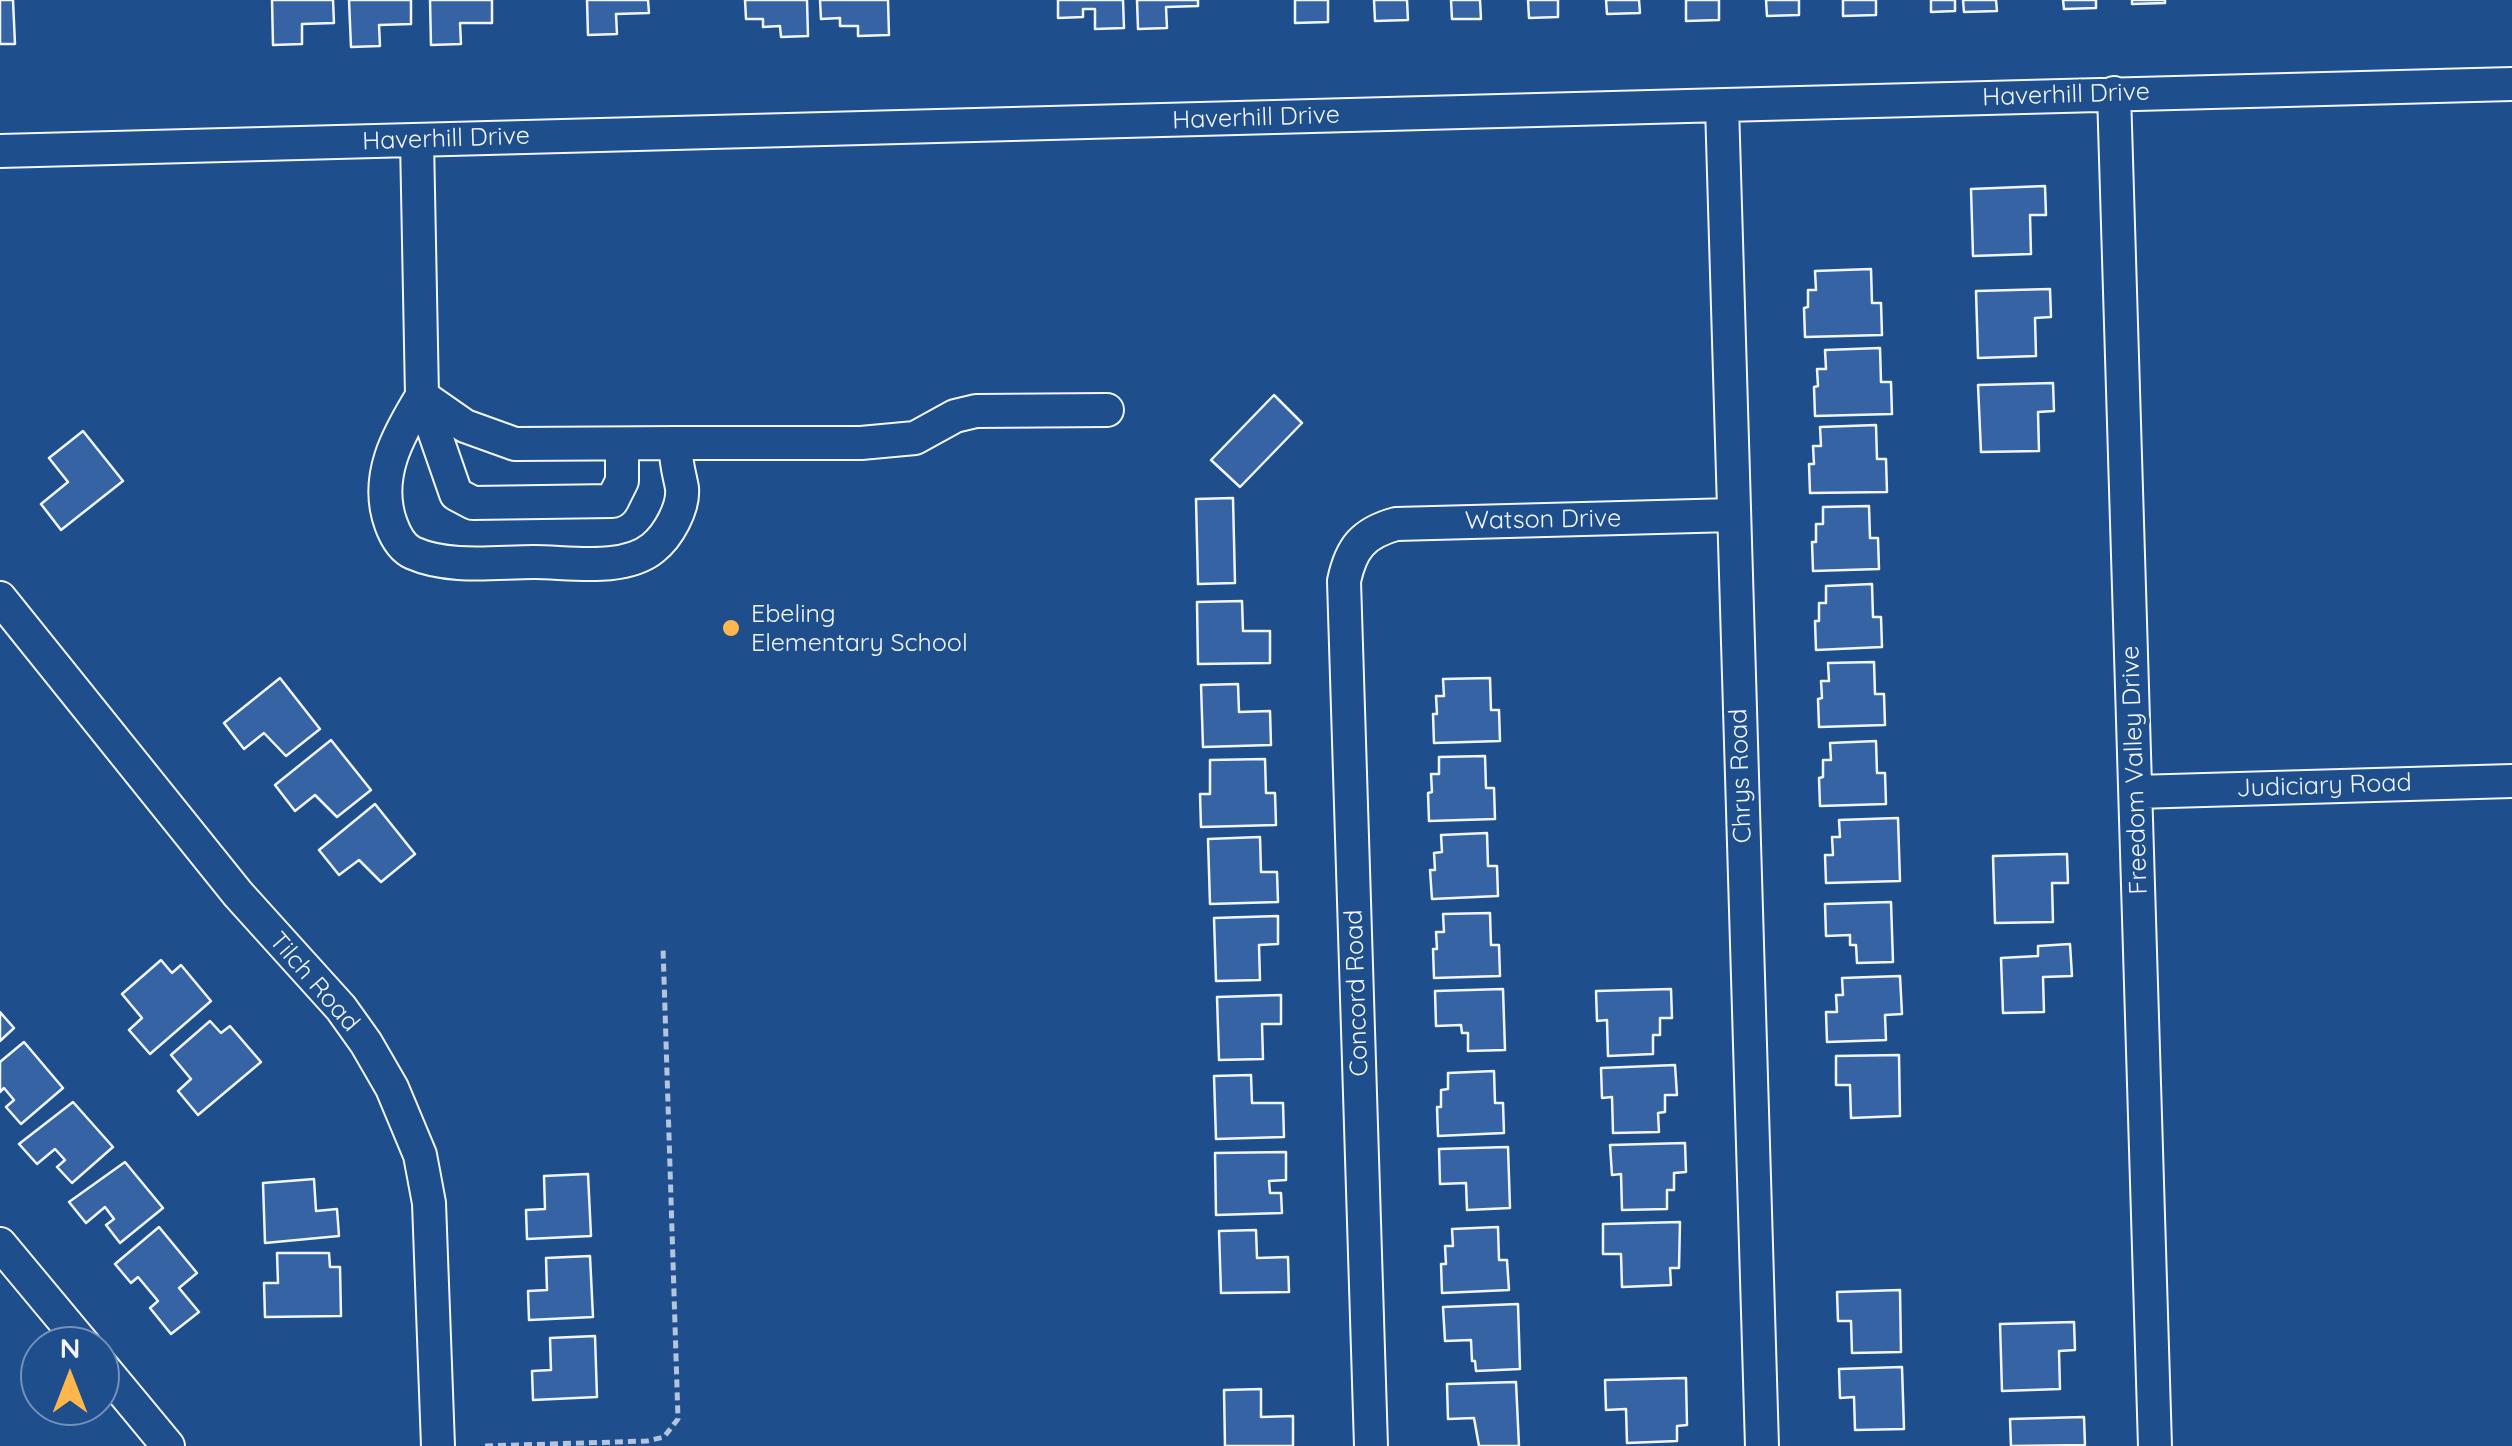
<!DOCTYPE html>
<style>
body{margin:0}
#map{position:relative;width:2512px;height:1446px;overflow:hidden;background:#1f4e8c;font-family:Quicksand,sans-serif}
canvas{display:block}
.north{position:absolute;left:20px;top:1326px;width:100px;height:100px;box-sizing:border-box;background:#1f4e8c;border:2px solid #7391ba;border-radius:50%;rotate:0deg;font-size:28px;font-weight:700;line-height:40px;text-align:center;color:#f2f6ff}
.north::after{content:'';display:block;margin:auto;width:35px;height:45px;background:#ffb74d;clip-path:polygon(50% 0,100% 100%,50% 72%,0 100%)}
</style>
<div id="map">
<canvas width="2512" height="1446"></canvas>
<div class="north">N</div>
</div>
<script>
const ctx = document.querySelector('canvas').getContext('2d');
ctx.lineJoin = 'round';
function fillPath(path, color) {
  ctx.fillStyle = color;
  ctx.fill(path, 'evenodd');
}
function trace(path, color, width, dash) {
  ctx.strokeStyle = color;
  ctx.lineWidth = width;
  ctx.lineCap = dash ? 'butt' : 'round';
  ctx.setLineDash(dash || []);
  ctx.stroke(path);
}
function write(font, color, halo, rows, align = 'center') {
  ctx.font = font + ' Quicksand,sans-serif';
  ctx.lineWidth = 8;
  ctx.setLineDash([]);
  ctx.textBaseline = 'middle';
  ctx.strokeStyle = halo;
  ctx.fillStyle = color;
  for (const [text, x, y, turn = 0] of rows) {
    ctx.save();
    ctx.translate(x, y);
    ctx.rotate((+turn || 0) * Math.PI / 180);
    ctx.textAlign = isNaN(turn) ? turn : align;
    if (halo) ctx.strokeText(text, 0, 0);
    ctx.fillText(text, 0, 0);
    ctx.restore();
  }
}
const building = new Path2D(`
 M 0,0 L 13,0 L 15,44 L 0,44 Z
 M 272,0 L 333,0 L 334,23 L 302,24 L 302,44 L 273,45 Z
 M 349,0 L 411,0 L 411,24 L 379,25 L 380,46 L 351,47 Z
 M 430,0 L 492,0 L 492,23 L 460,23 L 461,44 L 431,45 Z
 M 587,0 L 648,0 L 649,13 L 616,14 L 617,34 L 588,35 Z
 M 745,0 L 807,0 L 808,36 L 781,37 L 780,26 L 763,27 L 763,19 L 746,19 Z
 M 820,0 L 888,0 L 889,35 L 858,36 L 858,26 L 840,26 L 840,18 L 821,19 Z
 M 1058,0 L 1123,0 L 1124,28 L 1095,29 L 1095,9 L 1083,9 L 1083,17 L 1058,18 Z
 M 1137,0 L 1198,0 L 1198,6 L 1166,7 L 1167,28 L 1138,29 Z
 M 1295,0 L 1328,0 L 1328,22 L 1295,23 Z
 M 1374,0 L 1407,0 L 1408,20 L 1375,21 Z
 M 1451,0 L 1480,0 L 1481,19 L 1452,19 Z
 M 1528,0 L 1558,0 L 1558,17 L 1529,18 Z
 M 1606,0 L 1639,0 L 1640,13 L 1607,14 Z
 M 1686,0 L 1719,0 L 1719,20 L 1686,21 Z
 M 1766,0 L 1799,0 L 1799,15 L 1767,16 Z
 M 1843,0 L 1876,0 L 1876,15 L 1843,16 Z
 M 1931,0 L 1955,0 L 1955,11 L 1931,12 Z
 M 1963,0 L 1996,0 L 1997,11 L 1964,12 Z
 M 2063,0 L 2096,0 L 2096,8 L 2064,9 Z
 M 2132,0 L 2165,0 L 2165,3 L 2132,4 Z
 M 2045,186 L 2046,215 L 2030,215 L 2031,254 L 1973,256 L 1971,189 Z
 M 1871,269 L 1872,303 L 1881,303 L 1882,335 L 1805,337 L 1804,308 L 1808,307 L 1808,290 L 1816,290 L 1815,271 Z
 M 2050,289 L 2051,317 L 2035,318 L 2036,356 L 1978,358 L 1976,291 Z
 M 1880,348 L 1881,382 L 1891,382 L 1892,414 L 1815,416 L 1814,387 L 1818,386 L 1817,369 L 1826,369 L 1825,350 Z
 M 2053,383 L 2054,411 L 2038,412 L 2039,451 L 1981,452 L 1978,385 Z
 M 1274,395 L 1302,423 L 1240,487 L 1211,460 Z
 M 1876,425 L 1877,459 L 1886,459 L 1887,492 L 1810,493 L 1809,464 L 1814,464 L 1813,446 L 1821,446 L 1820,427 Z
 M 83,431 L 123,481 L 61,530 L 41,504 L 68,482 L 49,458 Z
 M 1233,498 L 1235,583 L 1198,584 L 1196,499 Z
 M 1869,506 L 1870,538 L 1878,538 L 1879,569 L 1813,571 L 1812,542 L 1816,542 L 1816,524 L 1823,524 L 1823,507 Z
 M 1872,584 L 1873,617 L 1881,617 L 1882,647 L 1816,650 L 1815,621 L 1819,621 L 1819,603 L 1826,603 L 1826,586 Z
 M 1242,601 L 1243,631 L 1270,631 L 1270,663 L 1198,664 L 1197,602 Z
 M 1874,662 L 1875,694 L 1884,694 L 1885,725 L 1819,727 L 1818,699 L 1822,698 L 1821,681 L 1829,681 L 1828,663 Z
 M 280,678 L 320,729 L 286,756 L 264,733 L 244,749 L 224,723 Z
 M 1490,678 L 1491,710 L 1499,710 L 1500,741 L 1434,743 L 1433,714 L 1437,714 L 1436,696 L 1444,696 L 1443,679 Z
 M 1238,684 L 1239,712 L 1270,711 L 1271,745 L 1203,747 L 1201,685 Z
 M 331,740 L 371,790 L 337,817 L 315,795 L 295,811 L 275,785 Z
 M 1876,741 L 1877,773 L 1885,773 L 1886,804 L 1820,806 L 1819,778 L 1823,777 L 1823,760 L 1831,760 L 1830,743 Z
 M 1485,756 L 1486,788 L 1494,788 L 1495,819 L 1429,821 L 1428,793 L 1432,792 L 1431,774 L 1439,774 L 1439,757 Z
 M 1265,759 L 1266,793 L 1275,793 L 1276,825 L 1201,827 L 1200,794 L 1210,794 L 1210,760 Z
 M 375,804 L 415,854 L 381,882 L 359,860 L 339,875 L 319,850 Z
 M 1898,818 L 1900,881 L 1826,883 L 1825,855 L 1833,855 L 1832,837 L 1840,837 L 1839,820 Z
 M 1487,833 L 1488,866 L 1497,866 L 1498,896 L 1432,899 L 1430,870 L 1435,870 L 1434,853 L 1442,852 L 1441,835 Z
 M 1260,837 L 1261,872 L 1277,872 L 1278,902 L 1210,904 L 1208,839 Z
 M 2067,854 L 2068,883 L 2052,883 L 2053,922 L 1995,923 L 1993,856 Z
 M 1891,902 L 1893,962 L 1857,963 L 1856,945 L 1850,945 L 1850,935 L 1826,936 L 1825,904 Z
 M 1490,913 L 1491,945 L 1499,945 L 1500,976 L 1434,978 L 1433,949 L 1437,949 L 1436,932 L 1444,932 L 1443,914 Z
 M 1278,916 L 1278,944 L 1259,945 L 1260,980 L 1216,981 L 1214,918 Z
 M 2070,944 L 2072,976 L 2043,977 L 2044,1012 L 2003,1013 L 2001,958 L 2038,956 L 2038,946 Z
 M 161,960 L 172,973 L 181,965 L 211,1001 L 150,1054 L 129,1030 L 142,1018 L 122,994 Z
 M 1900,976 L 1902,1014 L 1885,1015 L 1886,1040 L 1827,1042 L 1826,1012 L 1837,1012 L 1836,995 L 1843,995 L 1842,978 Z
 M 1503,989 L 1505,1050 L 1468,1051 L 1468,1033 L 1462,1033 L 1461,1025 L 1436,1026 L 1435,991 Z
 M 1671,989 L 1672,1018 L 1660,1018 L 1660,1035 L 1653,1035 L 1653,1054 L 1608,1056 L 1607,1020 L 1597,1021 L 1596,991 Z
 M 1281,995 L 1281,1024 L 1262,1024 L 1263,1059 L 1219,1060 L 1217,997 Z
 M 0,1012 L 14,1028 L 0,1041 Z
 M 210,1021 L 221,1033 L 230,1026 L 261,1062 L 198,1115 L 178,1091 L 191,1079 L 171,1055 Z
 M 24,1042 L 63,1088 L 21,1124 L 6,1107 L 14,1100 L 4,1088 L 0,1092 L 0,1062 Z
 M 1899,1055 L 1900,1116 L 1851,1118 L 1850,1085 L 1836,1085 L 1836,1056 Z
 M 1675,1065 L 1677,1095 L 1665,1095 L 1665,1112 L 1658,1113 L 1659,1132 L 1613,1133 L 1612,1097 L 1602,1098 L 1601,1068 Z
 M 1494,1071 L 1495,1103 L 1503,1103 L 1504,1133 L 1438,1136 L 1437,1107 L 1441,1107 L 1441,1090 L 1448,1089 L 1448,1073 Z
 M 1251,1075 L 1252,1103 L 1283,1103 L 1284,1137 L 1216,1139 L 1214,1076 Z
 M 73,1102 L 113,1147 L 72,1183 L 57,1167 L 65,1160 L 55,1149 L 37,1164 L 19,1144 Z
 M 1685,1143 L 1686,1172 L 1674,1173 L 1674,1190 L 1667,1190 L 1667,1209 L 1622,1210 L 1621,1174 L 1612,1175 L 1610,1145 Z
 M 1508,1147 L 1510,1208 L 1467,1210 L 1466,1183 L 1440,1184 L 1439,1149 Z
 M 1286,1152 L 1286,1180 L 1269,1181 L 1270,1193 L 1281,1193 L 1282,1213 L 1216,1215 L 1215,1153 Z
 M 125,1162 L 163,1208 L 120,1243 L 106,1225 L 114,1219 L 105,1207 L 86,1223 L 69,1202 Z
 M 588,1174 L 591,1236 L 527,1239 L 526,1210 L 545,1209 L 544,1176 Z
 M 314,1179 L 316,1211 L 337,1209 L 339,1236 L 265,1243 L 263,1183 Z
 M 1680,1222 L 1679,1268 L 1670,1268 L 1671,1285 L 1622,1287 L 1621,1254 L 1603,1254 L 1603,1224 Z
 M 159,1227 L 197,1273 L 179,1288 L 199,1312 L 171,1334 L 150,1308 L 158,1301 L 138,1277 L 131,1283 L 115,1264 Z
 M 1498,1227 L 1499,1260 L 1507,1260 L 1509,1290 L 1442,1293 L 1441,1264 L 1446,1264 L 1445,1246 L 1453,1246 L 1452,1229 Z
 M 1256,1230 L 1257,1258 L 1288,1257 L 1289,1292 L 1221,1293 L 1219,1231 Z
 M 277,1253 L 329,1253 L 330,1267 L 340,1267 L 341,1316 L 265,1317 L 264,1283 L 278,1283 Z
 M 590,1256 L 593,1317 L 529,1320 L 528,1291 L 547,1290 L 546,1258 Z
 M 1900,1290 L 1901,1352 L 1852,1353 L 1851,1321 L 1838,1321 L 1837,1292 Z
 M 1518,1304 L 1520,1369 L 1476,1371 L 1475,1361 L 1472,1361 L 1471,1340 L 1445,1341 L 1443,1307 Z
 M 2074,1322 L 2075,1350 L 2059,1351 L 2060,1389 L 2002,1391 L 2000,1324 Z
 M 595,1336 L 597,1397 L 533,1400 L 532,1371 L 551,1370 L 550,1338 Z
 M 1902,1367 L 1904,1429 L 1855,1430 L 1854,1397 L 1840,1398 L 1839,1369 Z
 M 1686,1378 L 1687,1425 L 1677,1426 L 1677,1441 L 1627,1443 L 1626,1409 L 1606,1410 L 1605,1380 Z
 M 1516,1382 L 1519,1446 L 1479,1446 L 1474,1418 L 1448,1419 L 1447,1384 Z
 M 1261,1389 L 1261,1417 L 1293,1416 L 1293,1446 L 1225,1446 L 1224,1390 Z
 M 2084,1417 L 2085,1445 L 2011,1446 L 2010,1419 Z`);
fillPath(building, '#3563a3');
trace(building, '#f2f6ff', 2.5);
const minor = new Path2D(`
 M 2114,93 L 2155,1446
 M 1722,106 L 1762,1446
 M 417,140 L 422,396 L 456,494 L 473,503 L 612,501 L 622,481 L 622,445
 M 0,151 L 2512,84
 M 422,396 L 465,426 L 515,444 L 676,443 C 675,463 679,471 682,488 C 684,508 668,536 653,548 C 624,572 569,562 534,562 C 496,562 449,569 413,553 C 402,548 395,535 391,524 C 374,477 398,435 422,396 Z
 M 676,443 L 861,443 L 915,438 L 955,416 L 976,411 L 1107,410
 M 0,598 L 238,894 L 341,1008 L 366,1043 L 392,1088 L 420,1155 L 429,1203 L 438,1446
 M 2136,792 L 2512,781
 M 0,1244 L 85,1346
 M 100,1364 L 168,1446
 M 1371,1446 L 1344,581 C 1351,548 1363,533 1396,524 L 1733,515`);
trace(minor, '#f2f6ff', 36);
trace(new Path2D(`
 M 485,1446 L 647,1441 L 664,1437 L 678,1419 L 663,947`), '#b3c4dc', 5, [8, 5]);
trace(minor, '#1f4e8c', 32);
for (const [x, y, r, color] of [
 [731,628,10,"#ffb74d"]
]) {
  const dot = new Path2D();
  dot.arc(x, y, r, 0, 2 * Math.PI);
  ctx.fillStyle = color;
  ctx.fill(dot);
  trace(dot, '#1f4e8c', 4);
}
write('25px', '#f2f6ff', '#1f4e8c', [
 ["Haverhill Drive",2066,95,-2],
 ["Haverhill Drive",1256,118,-2],
 ["Haverhill Drive",446,139,-2],
 ["Watson Drive",1543,520,-1],
 ["Freedom Valley Drive",2135,770,-92],
 ["Chrys Road",1741,776,-92],
 ["Judiciary Road",2324,786,-2],
 ["Tilch Road",314,982,49],
 ["Concord Road",1357,993,-92]
]);
write('25px', '#f2f6ff', '#1f4e8c', [
 ["Ebeling",751,614],
 ["Elementary School",751,643]
], 'left');
</script>
